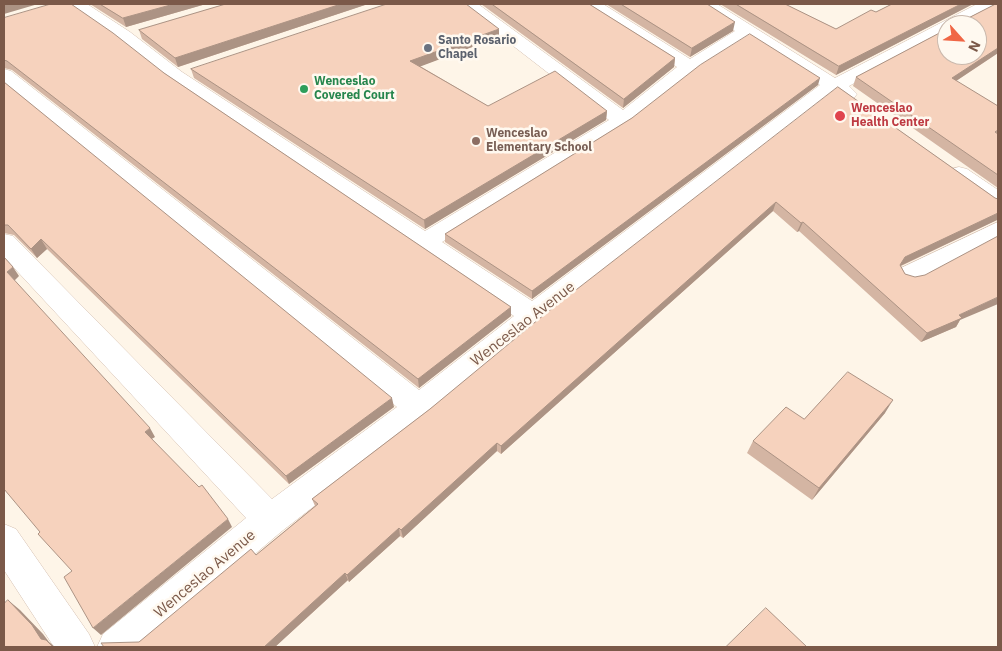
<!DOCTYPE html>
<style>
body{margin:0}
#map{position:relative;width:1002px;height:651px;overflow:hidden;background:#fef5e8;font-family:"IBM Plex Sans",sans-serif}
canvas{display:block}
.frame{position:absolute;inset:0;border:5px solid #7b5949;pointer-events:none}
.north{position:absolute;left:937px;top:15px;width:50px;height:50px;box-sizing:border-box;background:#fff9f0;border:1px solid #cab9ad;border-radius:50%;rotate:116deg;font-size:14px;font-weight:700;line-height:20px;text-align:center;color:#7b5949}
.north::after{content:'';display:block;margin:auto;width:18px;height:22px;background:#f06645;clip-path:polygon(50% 0,100% 100%,50% 72%,0 100%)}
</style>
<div id="map">
<canvas width="1002" height="651"></canvas>
<div class="frame"></div>
<div class="north">N</div>
</div>
<script>
const ctx = document.querySelector('canvas').getContext('2d');
ctx.lineJoin = 'round';
function trace(path, color, width, dash) {
  ctx.strokeStyle = color;
  ctx.lineWidth = width;
  ctx.lineCap = dash ? 'butt' : 'round';
  ctx.setLineDash(dash || []);
  ctx.stroke(path);
}
function fillPath(path, color) {
  ctx.fillStyle = color;
  ctx.fill(path, 'evenodd');
}
function write(font, color, halo, rows, align = 'center') {
  ctx.font = font + ' "IBM Plex Sans",sans-serif';
  ctx.lineWidth = 5;
  ctx.setLineDash([]);
  ctx.textBaseline = 'middle';
  ctx.strokeStyle = halo;
  ctx.fillStyle = color;
  for (const [text, x, y, turn = 0] of rows) {
    ctx.save();
    ctx.translate(x, y);
    ctx.rotate((+turn || 0) * Math.PI / 180);
    ctx.textAlign = isNaN(turn) ? turn : align;
    if (halo) ctx.strokeText(text, 0, 0);
    ctx.fillText(text, 0, 0);
    ctx.restore();
  }
}
const street = new Path2D(`
 M 68,4 L 87,4 L 130,32 L 182,72 L 425,231 L 609,120 L 459,4 L 478,4 L 623,110 L 677,67 L 585,8 L 583,4 L 603,4 L 690,59 L 735,31 L 696,4 L 717,4 L 835,78 L 977,4 L 998,5 L 963,25 L 947,25 L 947,33 L 849,86 L 857,94 L 854,98 L 847,100 L 834,94 L 826,98 L 543,322 L 430,416 L 282,531 L 145,647 L 97,647 L 103,634 L 246,518 L 4,257 L 4,234 L 13,236 L 272,499 L 397,407 L 4,85 L 4,69 L 11,71 L 419,390 L 514,316 L 168,80 ZM 748,39 L 820,85 L 532,301 L 442,242 L 630,124 L 697,71 Z
 M 959,167 L 967,169 L 998,190 L 998,209 L 990,206 L 951,179 L 948,174 L 951,169 Z
 M 998,222 L 998,240 L 919,282 L 910,284 L 901,282 L 897,275 L 901,268 Z
 M 4,524 L 16,529 L 89,634 L 95,647 L 54,647 L 4,570 Z`);
trace(street, '#d4beaf', 1);
fillPath(street, '#fff');
fillPath(new Path2D(`
 M 90,4 L 206,4 L 126,27 Z
 M 226,4 L 368,4 L 178,67 L 142,39 L 139,30 Z
 M 481,4 L 589,4 L 675,58 L 674,67 L 623,108 Z
 M 606,4 L 707,4 L 733,31 L 690,57 Z
 M 720,4 L 785,4 L 836,29 L 876,12 L 892,4 L 973,4 L 836,75 Z
 M 996,4 L 998,4 L 998,53 L 956,81 L 998,106 L 998,188 L 853,86 L 856,77 L 947,29 L 947,55 L 977,55 L 977,25 L 950,25 L 953,18 L 968,18 Z
 M 4,18 L 164,73 L 511,307 L 511,316 L 419,388 L 12,70 L 4,68 Z
 M 499,37 L 420,66 L 488,106 L 607,111 L 606,120 L 425,229 L 194,78 L 191,69 Z
 M 4,82 L 394,407 L 289,484 L 47,249 L 37,258 L 14,235 L 4,233 Z
 M 818,85 L 532,299 L 445,242 L 445,234 L 632,118 Z
 M 838,87 L 995,198 L 998,199 L 998,221 L 997,220 L 901,266 L 905,274 L 960,320 L 956,327 L 921,342 L 799,231 L 797,232 L 773,211 L 501,454 L 497,451 L 403,538 L 400,536 L 349,582 L 348,580 L 275,647 L 104,647 L 139,642 L 256,555 L 315,506 L 312,499 L 430,409 Z
 M 885,413 L 812,500 L 747,453 L 753,441 L 804,419 Z`), '#d4b5a3');
fillPath(new Path2D(`
 M 4,4 L 38,4 L 4,14 Z
 M 174,4 L 206,4 L 126,27 L 123,18 Z
 M 341,4 L 368,4 L 178,67 L 175,58 Z
 M 961,4 L 973,4 L 836,75 L 839,66 Z
 M 735,22 L 733,31 L 690,57 L 692,48 Z
 M 499,29 L 499,37 L 411,70 L 410,61 Z
 M 998,48 L 998,53 L 947,87 L 952,78 Z
 M 675,58 L 674,67 L 623,108 L 624,99 Z
 M 820,78 L 818,85 L 532,299 L 532,291 Z
 M 607,111 L 606,120 L 425,229 L 424,220 Z
 M 776,202 L 773,211 L 501,454 L 501,446 Z
 M 998,213 L 998,219 L 997,220 L 900,266 L 895,274 L 905,257 Z
 M 803,222 L 799,231 L 797,232 L 801,223 Z
 M 41,239 L 47,249 L 37,258 L 31,249 Z
 M 13,267 L 19,276 L 14,281 L 7,272 Z
 M 998,297 L 998,304 L 960,320 L 956,327 L 921,342 L 927,333 L 959,315 Z
 M 511,307 L 511,316 L 419,388 L 418,379 Z
 M 392,398 L 394,407 L 289,484 L 286,476 Z
 M 893,400 L 885,413 L 812,500 L 819,488 Z
 M 150,428 L 155,437 L 150,440 L 145,432 Z
 M 497,443 L 497,451 L 403,538 L 401,530 Z
 M 228,519 L 232,527 L 101,635 L 93,628 Z
 M 399,528 L 400,536 L 349,582 L 347,575 Z
 M 345,573 L 348,580 L 275,647 L 264,647 Z
 M 8,600 L 20,610 L 43,634 L 49,642 L 55,647 L 53,647 L 41,639 Z`), '#ac9384');
const building = new Path2D(`
 M 51,4 L 71,4 L 113,33 L 164,73 L 511,307 L 418,379 L 7,61 L 4,60 L 4,18 Z
 M 100,4 L 174,4 L 123,18 Z
 M 226,4 L 341,4 L 175,58 L 139,30 Z
 M 387,4 L 466,4 L 499,29 L 410,61 L 488,106 L 555,71 L 607,111 L 424,220 L 191,69 Z
 M 492,4 L 589,4 L 675,58 L 624,99 Z
 M 621,4 L 707,4 L 735,22 L 692,48 Z
 M 736,4 L 785,4 L 836,29 L 871,10 L 876,12 L 892,4 L 961,4 L 839,66 Z
 M 996,4 L 998,4 L 998,48 L 952,78 L 998,106 L 998,130 L 995,132 L 998,134 L 998,175 L 856,77 L 947,29 L 947,55 L 977,55 L 977,25 L 952,25 L 953,18 L 968,18 Z
 M 750,34 L 820,78 L 532,291 L 445,234 L 632,118 L 700,65 Z
 M 4,82 L 392,398 L 286,476 L 41,239 L 31,249 L 8,225 L 4,225 Z
 M 838,87 L 995,198 L 998,199 L 998,213 L 905,257 L 900,265 L 905,274 L 915,277 L 925,275 L 998,236 L 998,297 L 959,315 L 962,318 L 927,333 L 803,222 L 801,223 L 776,202 L 501,446 L 497,443 L 401,530 L 399,528 L 347,575 L 345,573 L 264,647 L 104,647 L 101,643 L 139,642 L 251,549 L 256,555 L 318,504 L 312,499 L 430,409 L 545,314 Z
 M 4,257 L 13,267 L 7,272 L 150,428 L 145,432 L 199,487 L 202,485 L 228,519 L 93,628 L 64,577 L 72,571 L 38,534 L 40,532 L 4,489 Z
 M 848,372 L 893,400 L 819,488 L 753,441 L 786,407 L 804,419 Z
 M 8,600 L 32,625 L 41,639 L 46,640 L 53,647 L 4,647 L 4,604 Z
 M 766,608 L 807,647 L 726,647 Z`);
fillPath(building, '#f6d2bd');
trace(building, '#ac9384', 1);
for (const [x, y, r, color] of [
 [428,48,5,"#6b7280"],
 [304,89,5,"#2e9e5b"],
 [840,116,6,"#e0444e"],
 [476,141,5,"#8d6e63"]
]) {
  const dot = new Path2D();
  dot.arc(x, y, r, 0, 2 * Math.PI);
  ctx.fillStyle = color;
  ctx.fill(dot);
  trace(dot, '#fff9f0', 2);
}
write('bold 12px', '#5b616d', '#fff9f0', [
 ["Santo Rosario",438,41],
 ["Chapel",438,55]
], 'left');
write('bold 12px', '#27864d', '#fff9f0', [
 ["Wenceslao",314,82],
 ["Covered Court",314,96]
], 'left');
write('bold 12px', '#be3a42', '#fff9f0', [
 ["Wenceslao",851,109],
 ["Health Center",851,123]
], 'left');
write('bold 12px', '#785e54', '#fff9f0', [
 ["Wenceslao",486,134],
 ["Elementary School",486,148]
], 'left');
write('15px', '#7b5949', '#fff9f0', [
 ["Wenceslao Avenue",523,324,-38],
 ["Wenceslao Avenue",205,574,-40]
]);
</script>
